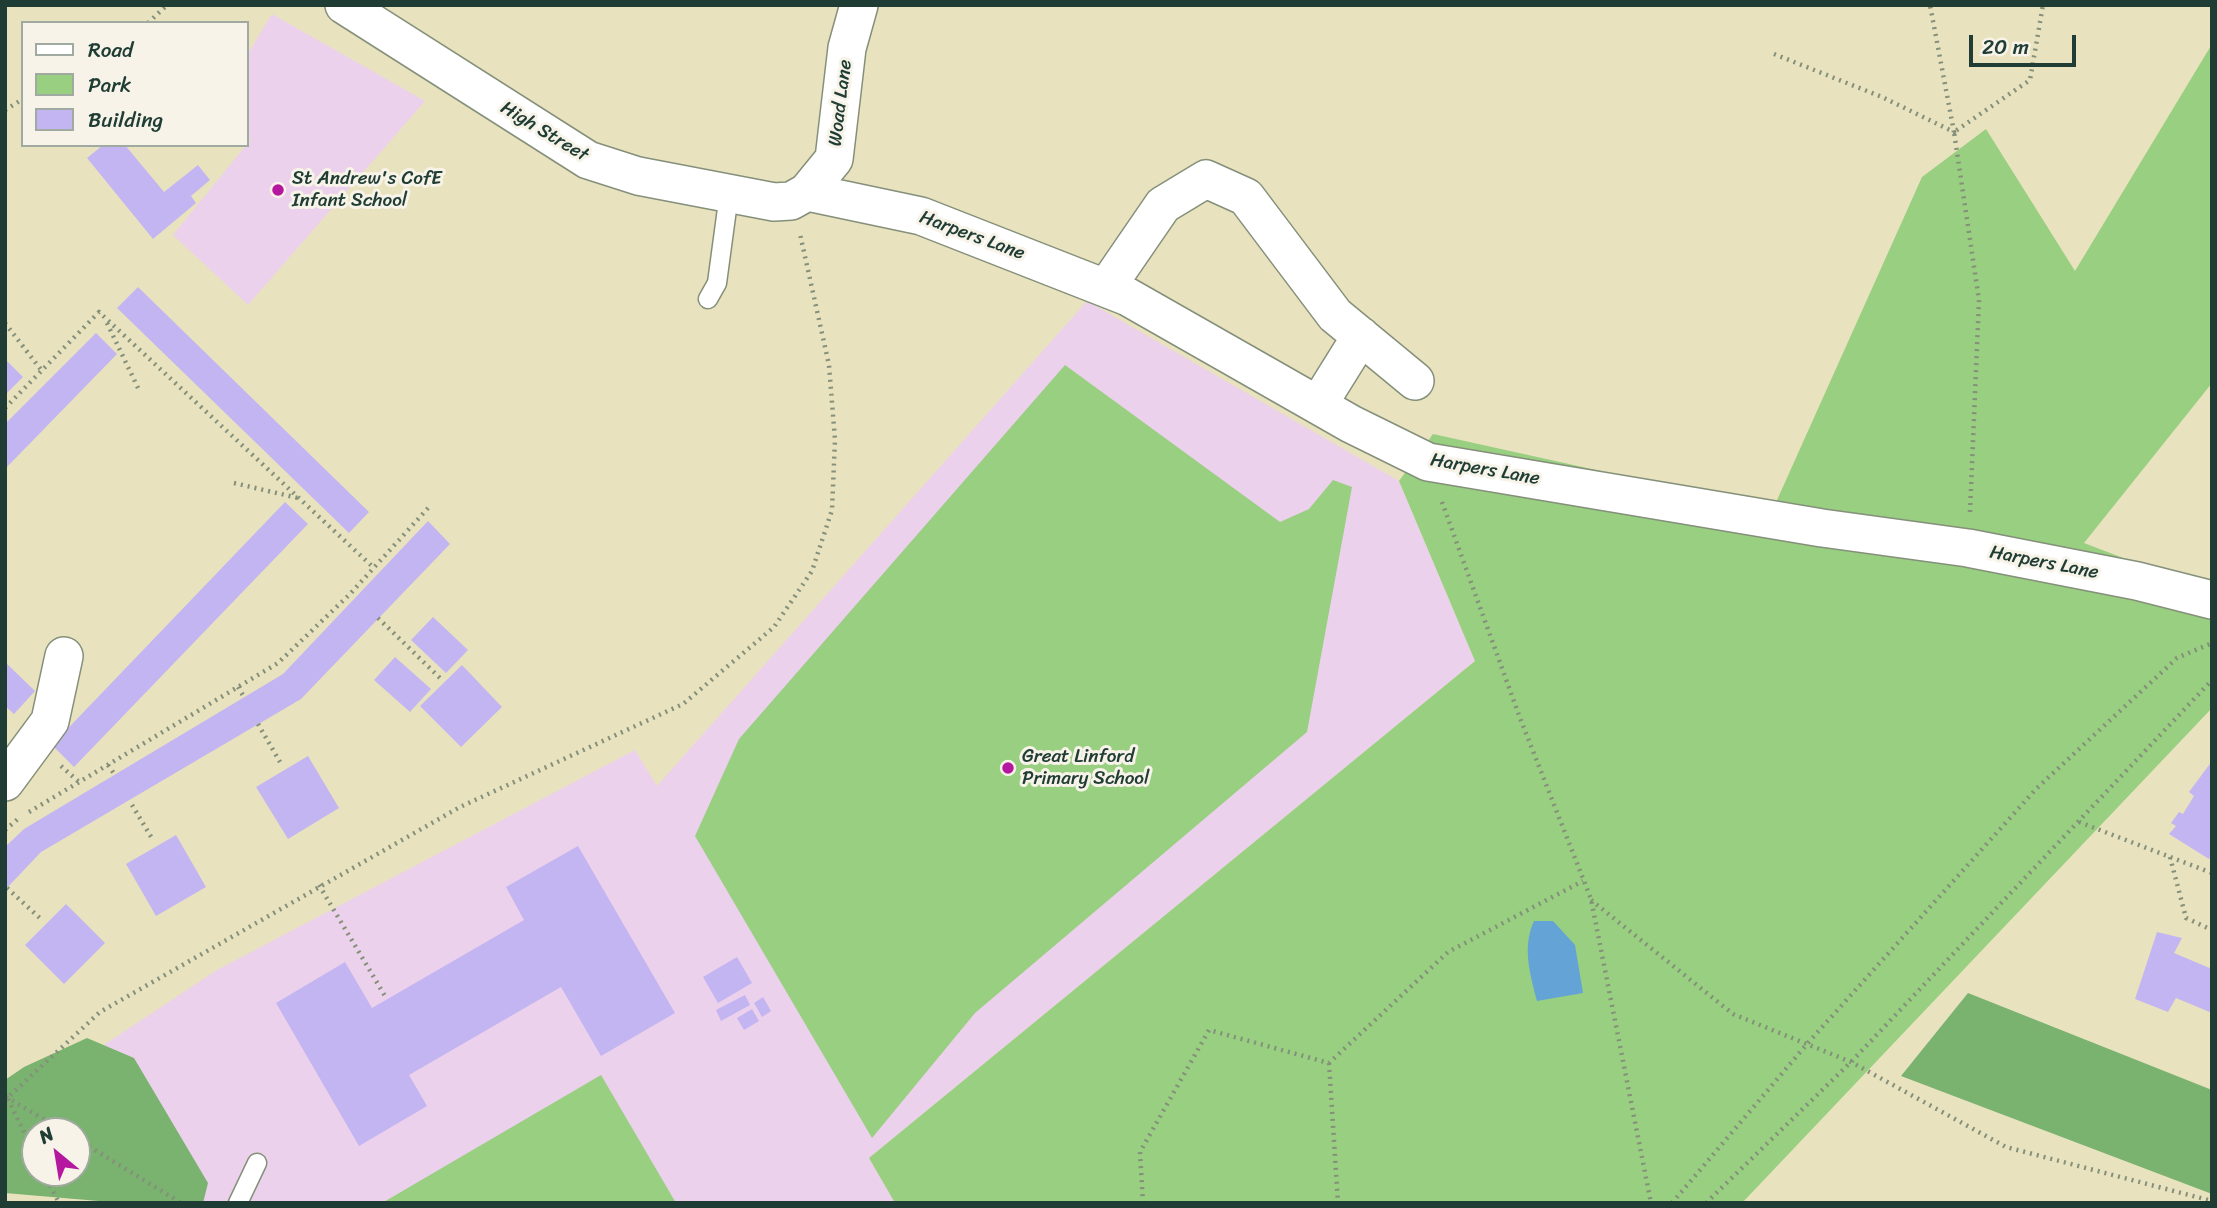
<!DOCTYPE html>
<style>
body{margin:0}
#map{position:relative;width:2217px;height:1208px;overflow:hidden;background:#e9e2bf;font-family:Sriracha,sans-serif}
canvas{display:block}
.frame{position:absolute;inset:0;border:7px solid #1f3d34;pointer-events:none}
.legend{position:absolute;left:21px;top:21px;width:228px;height:126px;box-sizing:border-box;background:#f7f3e8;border:2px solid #a1aaa0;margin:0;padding:9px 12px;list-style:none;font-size:21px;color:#1f3d34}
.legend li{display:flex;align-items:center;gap:14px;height:35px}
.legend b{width:35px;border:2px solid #a1aaa0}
.north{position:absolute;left:21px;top:1117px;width:70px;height:70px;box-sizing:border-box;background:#f7f3e8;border:2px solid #a1aaa0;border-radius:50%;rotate:330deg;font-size:19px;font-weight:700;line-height:28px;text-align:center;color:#1f3d34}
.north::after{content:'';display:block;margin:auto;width:24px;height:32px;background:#b5179e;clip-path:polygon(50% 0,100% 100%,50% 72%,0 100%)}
.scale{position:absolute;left:1969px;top:35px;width:107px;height:32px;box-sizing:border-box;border:4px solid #1f3d34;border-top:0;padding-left:9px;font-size:21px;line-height:24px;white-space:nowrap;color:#1f3d34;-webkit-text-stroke:5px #f7f3e8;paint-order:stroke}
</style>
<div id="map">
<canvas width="2217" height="1208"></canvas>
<div class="frame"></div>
<ul class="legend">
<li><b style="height:9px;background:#fff"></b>Road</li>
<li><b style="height:19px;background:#99cf81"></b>Park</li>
<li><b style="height:19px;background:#c3b5f1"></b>Building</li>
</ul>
<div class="north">N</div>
<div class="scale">20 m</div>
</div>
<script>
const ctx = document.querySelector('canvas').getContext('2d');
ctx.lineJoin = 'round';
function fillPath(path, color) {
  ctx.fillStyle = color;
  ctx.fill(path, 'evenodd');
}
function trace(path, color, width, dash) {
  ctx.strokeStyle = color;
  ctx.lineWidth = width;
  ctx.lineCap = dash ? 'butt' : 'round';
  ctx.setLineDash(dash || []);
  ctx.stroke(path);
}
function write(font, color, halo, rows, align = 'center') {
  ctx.font = font + ' Sriracha,sans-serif';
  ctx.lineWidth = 6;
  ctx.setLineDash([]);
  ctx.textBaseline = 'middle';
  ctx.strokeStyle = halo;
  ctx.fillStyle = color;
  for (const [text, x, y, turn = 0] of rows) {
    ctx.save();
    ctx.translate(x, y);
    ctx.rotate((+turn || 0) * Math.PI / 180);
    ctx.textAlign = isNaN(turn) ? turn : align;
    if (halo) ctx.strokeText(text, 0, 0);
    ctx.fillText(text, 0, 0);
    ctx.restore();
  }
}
fillPath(new Path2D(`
 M 272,14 L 425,101 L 248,305 L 173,235 L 251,139 L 247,136 L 247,55 Z
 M 1087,301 L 1399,481 L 1475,661 L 869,1158 L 895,1203 L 179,1203 L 42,1086 L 217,970 L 635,750 L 657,786 Z`), '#ebd1eb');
fillPath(new Path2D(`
 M 2212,44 L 2212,383 L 2084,543 L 2212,592 L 2212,708 L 1742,1203 L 895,1203 L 869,1158 L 1475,661 L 1399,481 L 1433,434 L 1773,509 L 1922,177 L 1986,129 L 2075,271 Z
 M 1065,365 L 1280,522 L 1309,509 L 1333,480 L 1352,487 L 1307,732 L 975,1013 L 872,1138 L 695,836 L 739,739 Z
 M 601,1075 L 676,1203 L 382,1203 Z`), '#99cf81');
fillPath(new Path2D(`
 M 1968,993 L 2212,1090 L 2212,1194 L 1901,1076 Z
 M 87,1038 L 134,1058 L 208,1183 L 203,1203 L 122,1203 L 5,1193 L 5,1080 L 24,1067 ZM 35,1131 L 77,1131 L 77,1173 L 35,1173 Z`), '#7ab26f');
fillPath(new Path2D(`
 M 1534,921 L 1553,921 L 1575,945 L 1583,993 L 1537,1001 C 1530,974 1522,947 1534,921 Z`), '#63a3d6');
fillPath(new Path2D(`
 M 103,145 L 125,145 L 164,192 L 198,165 L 210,180 L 191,196 L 196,203 L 153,239 L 87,158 Z
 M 138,287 L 369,512 L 349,533 L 117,308 Z
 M 96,333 L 117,354 L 5,469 L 5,424 Z
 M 5,359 L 23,377 L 5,395 Z
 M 285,502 L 308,524 L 74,767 L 52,745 Z
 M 428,521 L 450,544 L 301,699 L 41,852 L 5,890 L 5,847 L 24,829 L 283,674 Z
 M 433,617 L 468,650 L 446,673 L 411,640 Z
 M 395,657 L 431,689 L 410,712 L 374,680 Z
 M 5,662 L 35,691 L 14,714 L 5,706 Z
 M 462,665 L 502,707 L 461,747 L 420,706 Z
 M 308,756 L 339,808 L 288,839 L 256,787 Z
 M 2212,761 L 2212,854 L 2209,859 L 2169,834 L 2176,826 L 2171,823 L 2179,812 L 2183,814 L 2194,796 L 2189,792 Z
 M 176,835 L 206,887 L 156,916 L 126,864 Z
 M 578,846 L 675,1013 L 601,1056 L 561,987 L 409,1075 L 427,1106 L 359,1146 L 276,1003 L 345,962 L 372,1008 L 524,920 L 506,887 Z
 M 66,904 L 105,943 L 64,984 L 25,945 Z
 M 2157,932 L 2182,938 L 2174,953 L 2212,969 L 2212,1013 L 2176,998 L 2168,1012 L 2135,999 Z
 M 737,957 L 752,983 L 718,1003 L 703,977 Z
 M 745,995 L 750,1005 L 721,1021 L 716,1010 Z
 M 763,997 L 771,1011 L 762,1017 L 754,1003 Z
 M 752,1009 L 759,1021 L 744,1030 L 737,1018 Z`), '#c3b5f1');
const service = new Path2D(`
 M 708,299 L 717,283 L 729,194
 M 238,1203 L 257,1163`);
const minor = new Path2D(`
 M 344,5 L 588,160 L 638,176 L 774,202 L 791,201 L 807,192 L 834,159 L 847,48 L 859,5
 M 807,192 L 921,216 L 1128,297 L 1351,424 L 1428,462 L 1822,528 L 1968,548 L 2137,581 L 2212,600
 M 1106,288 L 1163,205 L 1206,179 L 1246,197 L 1335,315 L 1415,381
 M 1318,405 L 1361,336
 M 5,782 L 50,721 L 64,656`);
trace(service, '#84907a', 21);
trace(minor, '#84907a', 40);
trace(new Path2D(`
 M 148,23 L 167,5
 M 1774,54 L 1882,97 L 1954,132 L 1930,5
 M 5,110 L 23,99
 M 5,323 L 42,371
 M 107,323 L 139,390
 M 5,408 L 99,312 L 374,568
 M 234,483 L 298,498
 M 1442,502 L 1520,718 L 1591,899 L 1651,1203
 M 1970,512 L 1979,300 L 1954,132 L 2030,80 L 2043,5
 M 378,618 L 441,679
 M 238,687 L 244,697
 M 258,724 L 280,762
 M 108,765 L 115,775
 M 61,766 L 79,782
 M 132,805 L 153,840
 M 29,812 L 278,663 L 350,594 L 429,507
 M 2079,822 L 2212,873
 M 5,830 L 19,818
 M 2170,857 L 2186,918 L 2212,930
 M 319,885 L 385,996
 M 7,888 L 42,920
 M 1591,900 L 1733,1014 L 1851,1062 L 2006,1147 L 2212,1201
 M 1329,1063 L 1338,1203
 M 6,1097 L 64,1131
 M 8,1099 L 35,1155
 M 5,1100 L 100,1012 L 460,807 L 683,704 L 774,627 L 812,571 L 832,510 L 835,440 L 829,365 L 800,234
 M 77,1139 L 181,1203
 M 44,1173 L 59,1203
 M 1143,1203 L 1140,1152 L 1209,1030 L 1329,1063 L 1448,952 L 1583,881
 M 1672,1203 L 1807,1044 L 2036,789 L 2177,658 L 2212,643
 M 1706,1203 L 1851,1062 L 2212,680`), '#84907a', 4.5, [2, 5]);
trace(service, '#fff', 18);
trace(minor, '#fff', 37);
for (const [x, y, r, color] of [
 [278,190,7,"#b5179e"],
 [1008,768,7,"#b5179e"]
]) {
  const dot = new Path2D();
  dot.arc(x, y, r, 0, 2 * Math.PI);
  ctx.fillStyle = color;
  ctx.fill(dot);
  trace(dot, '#f7f3e8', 2.5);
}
write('19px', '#1f3d34', '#f7f3e8', [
 ["Woad Lane",841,103,-83],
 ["High Street",544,132,31],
 ["Harpers Lane",972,236,20],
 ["Harpers Lane",1485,470,10],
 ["Harpers Lane",2044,563,11]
]);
write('19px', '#1f3d34', '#f7f3e8', [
 ["St Andrew's CofE",292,179],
 ["Infant School",292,201],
 ["Great Linford",1022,757],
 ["Primary School",1022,779]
], 'left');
</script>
